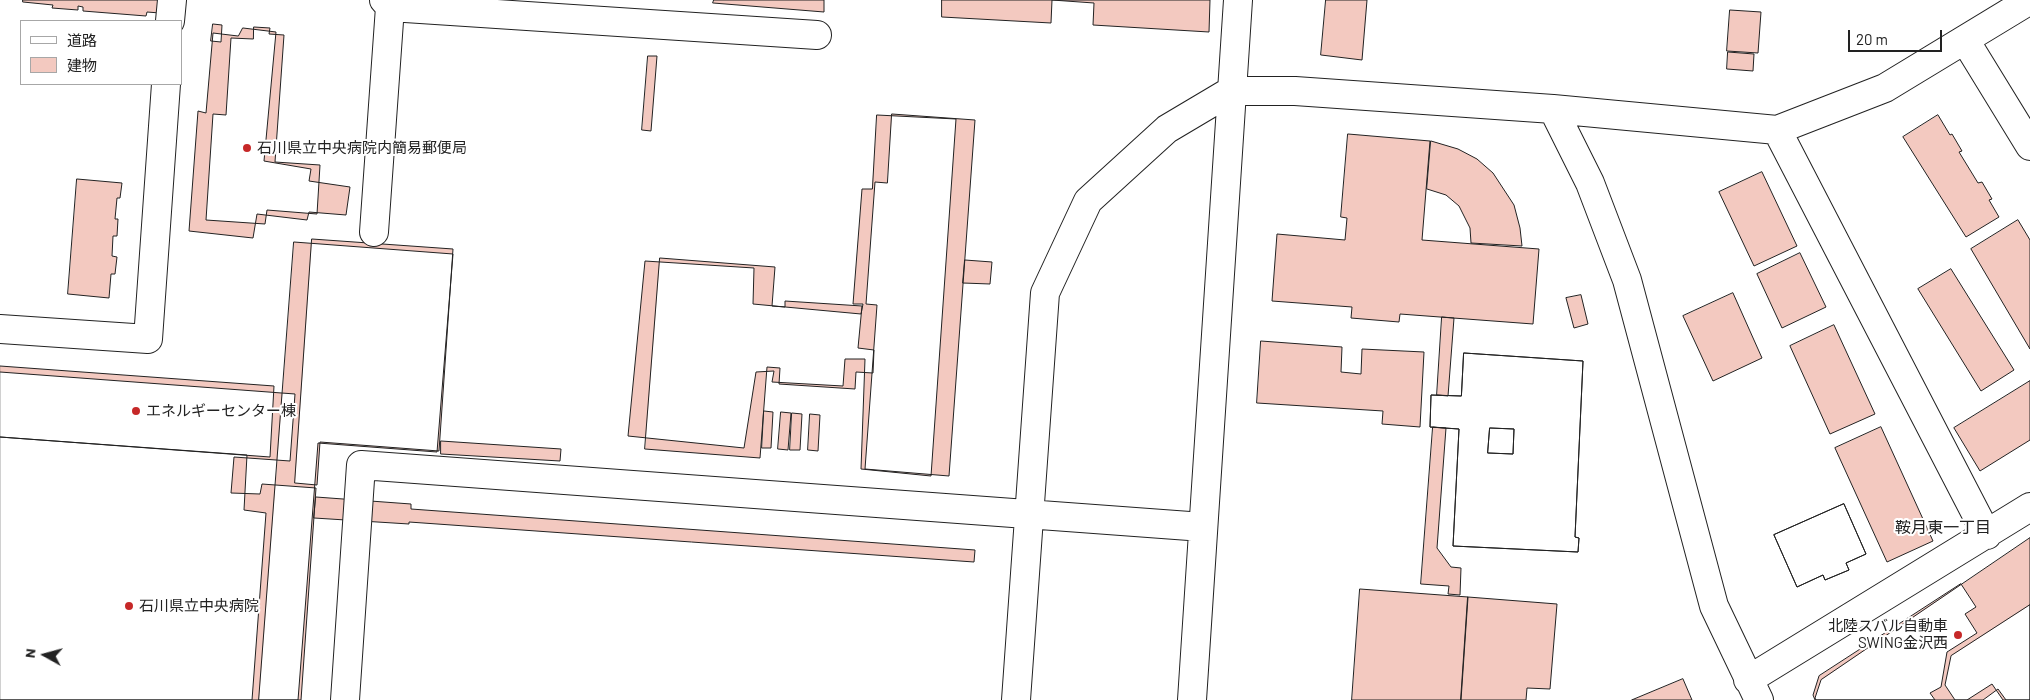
<!DOCTYPE html>
<meta charset="utf-8">
<style>
body{margin:0}
#map{position:relative;width:2030px;height:700px;overflow:hidden;background:#fff;font-family:Barlow,"Noto Sans JP",sans-serif}
canvas{display:block}
.legend{position:absolute;left:20px;top:20px;width:162px;height:65px;box-sizing:border-box;background:#fff;border:1px solid #a7a7a7;margin:0;padding:6px 9px;list-style:none;font-size:15px;color:#222}
.legend li{display:flex;align-items:center;gap:10px;height:25px}
.legend b{width:25px;border:1px solid #a7a7a7}
.north{position:absolute;left:20px;top:630px;width:50px;height:50px;-webkit-text-stroke:4px #fff;paint-order:stroke;rotate:277deg;font-size:14px;font-weight:700;line-height:20px;text-align:center;color:#222}
.north::after{content:'';display:block;margin:auto;width:18px;height:22px;background:#222;clip-path:polygon(50% 0,100% 100%,50% 72%,0 100%)}
.scale{position:absolute;left:1848px;top:30px;width:94px;height:22px;box-sizing:border-box;border:2px solid #222;border-top:0;padding-left:6px;font-size:15px;line-height:18px;white-space:nowrap;color:#222;-webkit-text-stroke:4px #fff;paint-order:stroke}
</style>
<div id="map">
<canvas width="2030" height="700"></canvas>
<ul class="legend">
<li><b style="height:6px;background:#fff"></b>道路</li>
<li><b style="height:14px;background:#f3c9c0"></b>建物</li>
</ul>
<div class="north">N</div>
<div class="scale">20 m</div>
</div>
<script>
const ctx = document.querySelector('canvas').getContext('2d');
ctx.lineJoin = 'round';
function fillPath(path, color) {
  ctx.fillStyle = color;
  ctx.fill(path, 'evenodd');
}
function trace(path, color, width, dash) {
  ctx.strokeStyle = color;
  ctx.lineWidth = width;
  ctx.lineCap = dash ? 'butt' : 'round';
  ctx.setLineDash(dash || []);
  ctx.stroke(path);
}
function write(font, color, halo, rows, align = 'center') {
  ctx.font = font + ' Barlow,"Noto Sans JP",sans-serif';
  ctx.lineWidth = 4;
  ctx.setLineDash([]);
  ctx.textBaseline = 'middle';
  ctx.strokeStyle = halo;
  ctx.fillStyle = color;
  for (const [text, x, y, turn = 0] of rows) {
    ctx.save();
    ctx.translate(x, y);
    ctx.rotate((+turn || 0) * Math.PI / 180);
    ctx.textAlign = isNaN(turn) ? turn : align;
    if (halo) ctx.strokeText(text, 0, 0);
    ctx.fillText(text, 0, 0);
    ctx.restore();
  }
}
const building = new Path2D(`
 M 23,0 L 161,0 L 160,13 L 147,12 L 146,16 L 83,11 L 83,7 L 78,6 L 78,10 L 52,8 L 53,5 L 23,2 Z
 M 714,0 L 824,0 L 824,12 L 713,3 Z
 M 942,0 L 1210,0 L 1209,32 L 1093,25 L 1094,3 L 1052,0 L 1051,23 L 942,17 Z
 M 1326,0 L 1367,0 L 1362,60 L 1321,55 Z
 M 1730,10 L 1761,12 L 1758,53 L 1727,51 Z
 M 213,24 L 222,25 L 221,42 L 211,41 Z
 M 254,27 L 270,28 L 269,34 L 284,35 L 275,162 L 320,165 L 317,214 L 267,210 L 265,224 L 206,220 L 213,114 L 226,115 L 231,38 L 253,39 Z
 M 243,28 L 276,32 L 264,161 L 311,169 L 309,181 L 350,187 L 346,215 L 309,212 L 307,220 L 257,214 L 253,238 L 189,231 L 198,111 L 206,113 L 213,33 L 238,36 Z
 M 1728,52 L 1754,54 L 1753,71 L 1727,69 Z
 M 648,56 L 657,56 L 651,131 L 642,130 Z
 M 892,114 L 975,120 L 949,476 L 865,469 L 877,305 L 866,304 L 875,182 L 887,183 Z
 M 877,115 L 956,119 L 931,476 L 861,469 L 865,359 L 845,359 L 843,386 L 772,382 L 774,371 L 756,372 L 744,448 L 628,436 L 645,261 L 754,268 L 753,304 L 861,314 L 863,304 L 853,304 L 862,189 L 872,189 Z
 M 1938,115 L 1950,135 L 1952,134 L 1962,151 L 1959,152 L 1978,183 L 1982,182 L 1992,199 L 1989,200 L 1999,217 L 1966,237 L 1903,137 Z
 M 1348,134 L 1430,141 L 1422,240 L 1539,249 L 1533,324 L 1400,314 L 1399,322 L 1351,318 L 1352,307 L 1272,301 L 1277,234 L 1345,240 L 1347,218 L 1341,217 Z
 M 1431,141 L 1458,149 L 1477,159 L 1493,173 L 1514,205 L 1520,228 L 1522,246 L 1471,243 L 1470,228 L 1459,206 L 1446,195 L 1427,189 Z
 M 1762,172 L 1797,246 L 1754,266 L 1719,192 Z
 M 77,179 L 122,183 L 120,198 L 117,198 L 115,219 L 118,219 L 117,236 L 113,236 L 112,256 L 117,257 L 115,274 L 111,274 L 109,298 L 68,294 Z
 M 2018,220 L 2030,240 L 2030,349 L 1971,249 Z
 M 312,239 L 453,249 L 439,451 L 320,442 L 317,485 L 295,483 Z
 M 294,242 L 453,254 L 437,452 L 318,443 L 298,700 L 259,700 Z
 M 1800,253 L 1826,307 L 1782,328 L 1757,274 Z
 M 660,258 L 775,267 L 772,306 L 785,307 L 785,301 L 862,306 L 858,348 L 874,350 L 873,373 L 856,372 L 855,389 L 779,384 L 780,368 L 767,367 L 760,458 L 645,449 Z
 M 965,260 L 992,262 L 990,284 L 963,283 Z
 M 1951,269 L 2014,370 L 1981,391 L 1918,289 Z
 M 1733,293 L 1762,358 L 1713,381 L 1683,316 Z
 M 1581,295 L 1588,324 L 1574,328 L 1566,298 Z
 M 1442,317 L 1454,318 L 1448,396 L 1437,395 Z
 M 1834,325 L 1875,414 L 1830,434 L 1790,346 Z
 M 1261,341 L 1342,347 L 1341,372 L 1361,374 L 1362,349 L 1424,352 L 1420,427 L 1382,424 L 1383,411 L 1257,403 Z
 M 1464,353 L 1583,361 L 1575,537 L 1579,538 L 1578,552 L 1453,546 L 1459,429 L 1430,427 L 1431,395 L 1461,396 ZM 1490,428 L 1514,429 L 1513,454 L 1488,453 Z
 M 1464,353 L 1583,361 L 1575,537 L 1579,538 L 1578,552 L 1453,546 L 1459,429 L 1430,427 L 1431,395 L 1461,396 Z
 M 0,366 L 274,386 L 270,457 L 0,437 Z
 M 0,372 L 295,394 L 290,461 L 234,457 L 231,493 L 260,494 L 262,484 L 316,488 L 301,700 L 0,700 Z
 M 2030,381 L 2030,440 L 1980,471 L 1954,428 Z
 M 764,411 L 773,412 L 771,448 L 762,448 Z
 M 781,412 L 791,413 L 788,450 L 778,449 Z
 M 792,413 L 802,414 L 800,450 L 790,450 Z
 M 810,414 L 820,415 L 818,451 L 808,450 Z
 M 1433,427 L 1446,428 L 1437,548 L 1451,567 L 1461,568 L 1460,595 L 1448,594 L 1449,586 L 1421,584 Z
 M 1881,427 L 1933,541 L 1887,562 L 1835,448 Z
 M 1490,428 L 1514,429 L 1513,454 L 1488,453 Z
 M 0,437 L 247,455 L 244,510 L 266,513 L 252,700 L 0,700 Z
 M 441,441 L 561,449 L 560,461 L 441,454 Z
 M 316,497 L 411,504 L 411,509 L 975,550 L 974,562 L 409,522 L 409,524 L 314,518 Z
 M 1844,504 L 1866,554 L 1846,563 L 1849,570 L 1825,580 L 1823,575 L 1797,587 L 1774,535 Z
 M 1844,504 L 1866,554 L 1846,563 L 1849,570 L 1825,580 L 1823,575 L 1797,587 L 1774,535 Z
 M 2030,538 L 2030,700 L 2006,700 L 1998,689 L 1983,700 L 1816,700 L 1815,698 L 1821,680 Z
 M 1961,584 L 1976,607 L 1965,614 L 1977,633 L 1947,652 L 1941,687 L 1930,693 L 1935,700 L 1815,700 L 1813,695 L 1819,676 Z
 M 1360,589 L 1468,597 L 1461,700 L 1352,700 Z
 M 1468,597 L 1557,604 L 1550,689 L 1527,688 L 1526,700 L 1461,700 Z
 M 2030,605 L 2030,700 L 2003,700 L 1992,684 L 1967,700 L 1955,700 L 1945,685 L 1951,656 Z
 M 1683,679 L 1692,700 L 1632,700 Z`);
fillPath(building, '#f3c9c0');
trace(building, '#222', 1);
const minor = new Path2D(`
 M 384,0 L 390,7 L 817,35
 M 170,21 L 172,0
 M 1965,40 L 2030,146
 M 1553,109 L 1590,183 L 1627,280 L 1714,606 L 1759,700
 M 1777,130 L 1987,535
 M 374,232 L 390,7
 M 0,329 L 148,339 L 166,84
 M 1748,680 L 2030,507
 M 345,700 L 361,465 L 1203,527
 M 1016,700 L 1045,293 L 1088,201 L 1167,129 L 1231,91 L 1295,91 L 1553,109 L 1777,130 L 1885,88 L 2030,0
 M 1192,700 L 1238,0`);
trace(minor, '#222', 30);
trace(minor, '#fff', 28);
for (const [x, y, r, color] of [
 [247,148,5,"#c62828"],
 [136,411,5,"#c62828"],
 [129,606,5,"#c62828"],
 [1958,635,5,"#c62828"]
]) {
  const dot = new Path2D();
  dot.arc(x, y, r, 0, 2 * Math.PI);
  ctx.fillStyle = color;
  ctx.fill(dot);
  trace(dot, '#fff', 2);
}
write('15px', '#222', '#fff', [
 ["石川県立中央病院内簡易郵便局",257,148],
 ["エネルギーセンター棟",146,411],
 ["石川県立中央病院",139,606],
 ["北陸スバル自動車",1948,626,"right"],
 ["SWING金沢西",1948,643,"right"]
], 'left');
write('16px', '#222', '#fff', [
 ["鞍月東一丁目",1943,528]
]);
</script>
